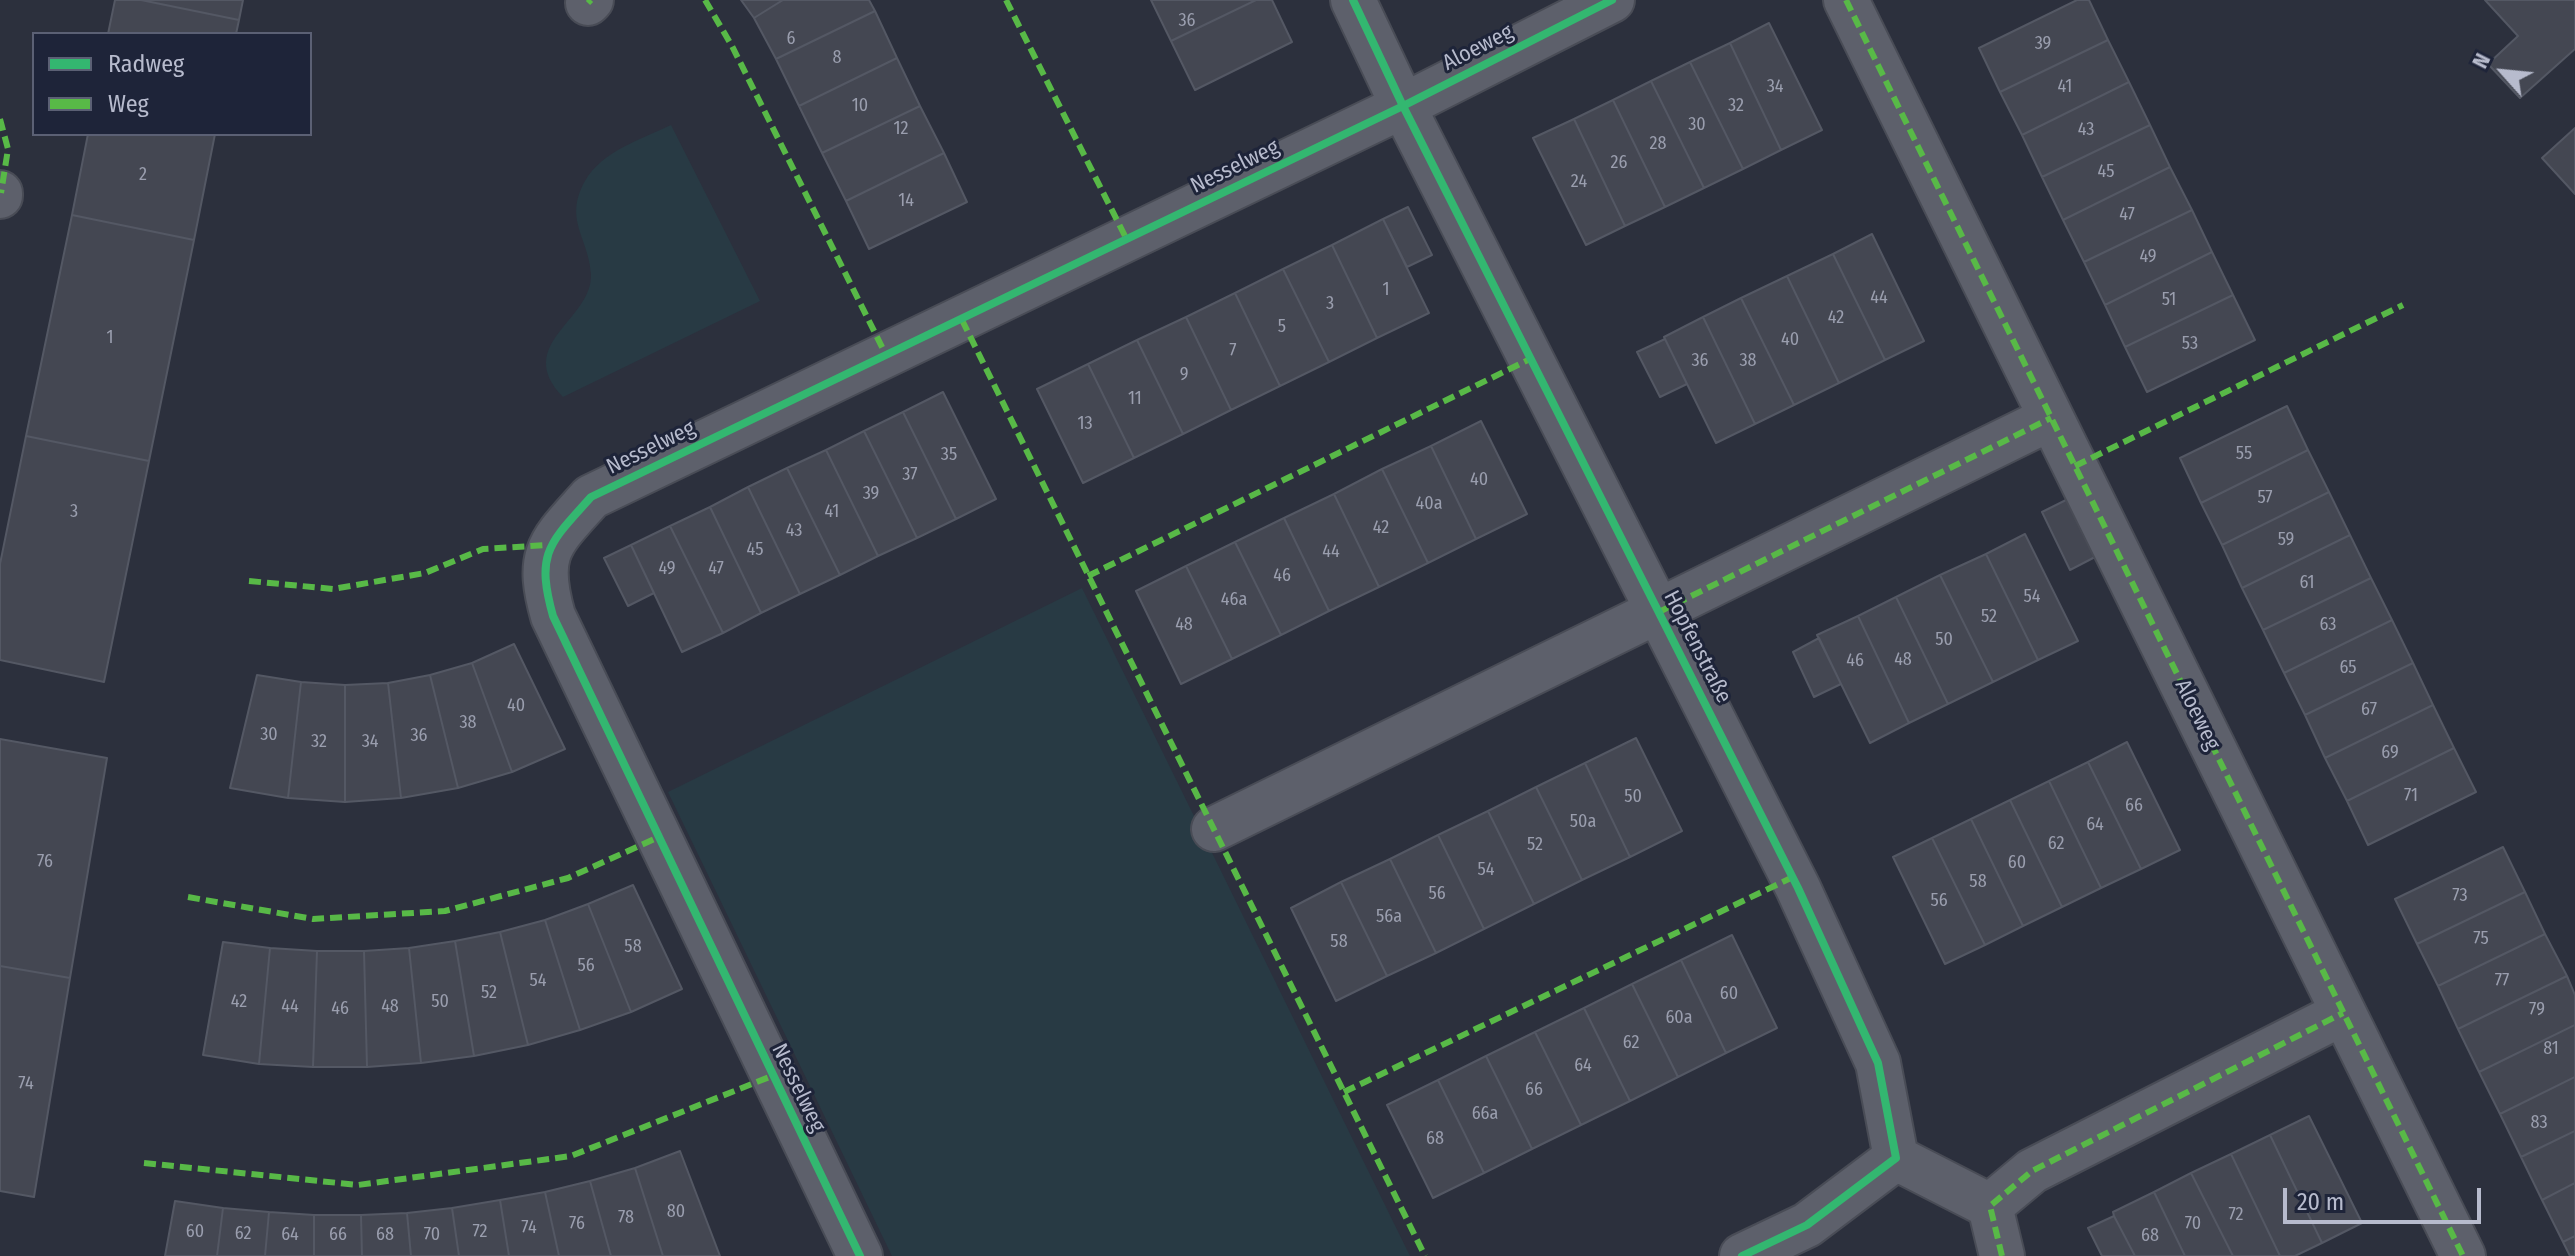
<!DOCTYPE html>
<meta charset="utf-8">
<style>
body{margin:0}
#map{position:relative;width:2575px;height:1256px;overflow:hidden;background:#2c303d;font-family:"Fira Sans Condensed",sans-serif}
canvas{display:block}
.legend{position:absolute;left:32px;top:32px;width:280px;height:104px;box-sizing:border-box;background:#1e2439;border:2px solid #5b6074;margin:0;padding:10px 14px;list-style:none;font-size:24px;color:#b7bbcd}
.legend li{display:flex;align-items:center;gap:16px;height:40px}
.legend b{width:40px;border:2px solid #5b6074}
.north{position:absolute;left:2463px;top:32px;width:80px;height:80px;-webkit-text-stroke:6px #1e2439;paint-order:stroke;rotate:297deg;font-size:22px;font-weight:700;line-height:32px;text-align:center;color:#b7bbcd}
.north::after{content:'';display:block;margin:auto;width:28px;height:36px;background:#b7bbcd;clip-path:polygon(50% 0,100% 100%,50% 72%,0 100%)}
.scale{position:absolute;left:2283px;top:1188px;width:198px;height:36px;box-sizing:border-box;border:4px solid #b7bbcd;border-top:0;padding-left:10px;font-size:24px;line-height:28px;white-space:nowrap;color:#b7bbcd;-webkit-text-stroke:6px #1e2439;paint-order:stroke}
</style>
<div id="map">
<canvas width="2575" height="1256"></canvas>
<ul class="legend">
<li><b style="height:10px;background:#33b770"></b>Radweg</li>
<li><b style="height:10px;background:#58b947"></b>Weg</li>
</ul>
<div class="north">N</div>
<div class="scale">20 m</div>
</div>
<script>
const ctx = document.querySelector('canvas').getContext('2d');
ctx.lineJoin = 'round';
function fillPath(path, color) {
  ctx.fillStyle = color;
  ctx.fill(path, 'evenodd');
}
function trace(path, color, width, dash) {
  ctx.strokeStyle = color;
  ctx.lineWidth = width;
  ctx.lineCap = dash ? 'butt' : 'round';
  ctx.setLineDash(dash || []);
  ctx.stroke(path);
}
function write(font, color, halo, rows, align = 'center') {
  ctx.font = font + ' "Fira Sans Condensed",sans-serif';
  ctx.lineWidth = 6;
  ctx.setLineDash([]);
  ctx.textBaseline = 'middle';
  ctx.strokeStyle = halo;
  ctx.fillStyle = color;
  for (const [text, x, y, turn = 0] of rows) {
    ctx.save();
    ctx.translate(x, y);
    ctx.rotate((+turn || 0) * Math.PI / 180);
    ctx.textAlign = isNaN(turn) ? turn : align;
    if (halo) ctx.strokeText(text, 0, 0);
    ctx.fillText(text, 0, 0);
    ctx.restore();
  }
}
fillPath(new Path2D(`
 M 671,125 L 760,301 L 563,397 C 512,344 593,320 591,274 C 589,238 563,220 585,181 C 602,151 642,139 671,125 Z
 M 1082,588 L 1410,1256 L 892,1256 L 668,792 Z`), '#283a44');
const building = new Path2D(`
 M 115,0 L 141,0 L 239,20 L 236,34 L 108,34 Z
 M 141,0 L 243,0 L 239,20 Z
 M 741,0 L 783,0 L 754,18 Z
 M 783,0 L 869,0 L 875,11 L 776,59 L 754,18 Z
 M 1151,0 L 1256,0 L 1171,41 Z
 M 1256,0 L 1272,0 L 1292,42 L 1195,90 L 1171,41 Z
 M 2077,0 L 2089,0 L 2108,40 L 2000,92 L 1979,48 Z
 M 2485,0 L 2575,0 L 2575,49 L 2520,98 L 2488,64 L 2518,36 Z
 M 875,11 L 897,58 L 799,106 L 776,59 Z
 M 1769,23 L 1822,130 L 1781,150 L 1730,43 Z
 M 2108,40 L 2129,82 L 2022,135 L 2000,92 Z
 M 1730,43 L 1781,150 L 1743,169 L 1690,62 Z
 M 897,58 L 920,106 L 822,153 L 799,106 Z
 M 1690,62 L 1743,169 L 1704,188 L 1651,81 Z
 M 1651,81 L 1704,188 L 1665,207 L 1613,100 Z
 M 2129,82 L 2150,125 L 2042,177 L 2022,135 Z
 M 1613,100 L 1665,207 L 1625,226 L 1574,119 Z
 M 920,106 L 944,153 L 846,201 L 822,153 Z
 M 1574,119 L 1625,226 L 1586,245 L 1533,138 Z
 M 2150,125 L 2170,167 L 2063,220 L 2042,177 Z
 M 2575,128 L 2575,194 L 2542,158 Z
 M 88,134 L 215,134 L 194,240 L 72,215 Z
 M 944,153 L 967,202 L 869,249 L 846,201 Z
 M 2170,167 L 2192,210 L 2084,262 L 2063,220 Z
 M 1408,207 L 1432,255 L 1407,267 L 1383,219 Z
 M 2192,210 L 2212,252 L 2105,305 L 2084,262 Z
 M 72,215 L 194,240 L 149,461 L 26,436 Z
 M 1383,219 L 1429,313 L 1377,338 L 1332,245 Z
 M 1872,234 L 1924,341 L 1885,360 L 1833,254 Z
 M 1332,245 L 1377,338 L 1329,362 L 1283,269 Z
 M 2212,252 L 2233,295 L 2125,347 L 2105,305 Z
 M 1833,254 L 1885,360 L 1839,383 L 1787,276 Z
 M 1283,269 L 1329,362 L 1280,386 L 1235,293 Z
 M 1787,276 L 1839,383 L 1794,405 L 1741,298 Z
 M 1235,293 L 1280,386 L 1231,410 L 1186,317 Z
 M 2233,295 L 2255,340 L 2147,392 L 2125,347 Z
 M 1741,298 L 1794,405 L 1755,424 L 1703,317 Z
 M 1186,317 L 1231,410 L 1183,434 L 1137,340 Z
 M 1703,317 L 1755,424 L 1716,443 L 1664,337 Z
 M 1665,339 L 1687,384 L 1660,397 L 1637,352 Z
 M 1137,340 L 1183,434 L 1134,458 L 1088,364 Z
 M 1088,364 L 1134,458 L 1083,483 L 1037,389 Z
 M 943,392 L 996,499 L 956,519 L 903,412 Z
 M 2287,406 L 2308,450 L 2201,503 L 2180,458 Z
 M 903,412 L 956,519 L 917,538 L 864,431 Z
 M 1481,421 L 1527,514 L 1476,539 L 1431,446 Z
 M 864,431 L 917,538 L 878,556 L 826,450 Z
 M 26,436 L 149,461 L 104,682 L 0,660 L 0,564 Z
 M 1431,446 L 1476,539 L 1428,563 L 1382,469 Z
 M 826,450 L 878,556 L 840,575 L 787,468 Z
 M 2308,450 L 2329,492 L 2222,545 L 2201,503 Z
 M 787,468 L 840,575 L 800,594 L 748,487 Z
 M 1382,469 L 1428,563 L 1379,587 L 1334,494 Z
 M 748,487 L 800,594 L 761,613 L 710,507 Z
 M 2329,492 L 2350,535 L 2242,588 L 2222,545 Z
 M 1334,494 L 1379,587 L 1329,611 L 1284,518 Z
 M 2068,499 L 2097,556 L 2070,570 L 2042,512 Z
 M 710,507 L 761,613 L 723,633 L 670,526 Z
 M 1284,518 L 1329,611 L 1281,635 L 1235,542 Z
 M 670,526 L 723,633 L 682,652 L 631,545 Z
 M 2025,534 L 2078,641 L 2038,660 L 1986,554 Z
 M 2350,535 L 2371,578 L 2263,630 L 2242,588 Z
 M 1235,542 L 1281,635 L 1232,659 L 1186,566 Z
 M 631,545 L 654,593 L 628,606 L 604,558 Z
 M 1986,554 L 2038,660 L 1993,682 L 1940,575 Z
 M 1186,566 L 1232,659 L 1181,684 L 1136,591 Z
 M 1940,575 L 1993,682 L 1948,704 L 1896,597 Z
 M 2371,578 L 2392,620 L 2284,673 L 2263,630 Z
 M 1896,597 L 1948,704 L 1909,723 L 1858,616 Z
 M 1858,616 L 1909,723 L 1870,743 L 1817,635 Z
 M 2392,620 L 2413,663 L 2305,715 L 2284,673 Z
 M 1819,638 L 1841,684 L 1814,697 L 1793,652 Z
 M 514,644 L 565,749 L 512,772 L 472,663 Z
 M 472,663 L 512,772 L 458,788 L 430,675 Z
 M 2413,663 L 2433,705 L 2325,758 L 2305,715 Z
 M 257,675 L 301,682 L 288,798 L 230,788 Z
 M 430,675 L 458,788 L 401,798 L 388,683 Z
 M 301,682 L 345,685 L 345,802 L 288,798 Z
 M 388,683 L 401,798 L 345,802 L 345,685 Z
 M 2433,705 L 2454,748 L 2347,801 L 2325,758 Z
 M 1636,738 L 1682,831 L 1630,857 L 1585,763 Z
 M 0,739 L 107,758 L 70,978 L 0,966 Z
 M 2127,742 L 2180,850 L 2141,869 L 2088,762 Z
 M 2454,748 L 2476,792 L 2368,845 L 2347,801 Z
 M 2088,762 L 2141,869 L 2101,888 L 2049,781 Z
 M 1585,763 L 1630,857 L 1582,880 L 1536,787 Z
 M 2049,781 L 2101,888 L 2062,907 L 2010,800 Z
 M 1536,787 L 1582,880 L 1534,904 L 1488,811 Z
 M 2010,800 L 2062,907 L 2023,926 L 1971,819 Z
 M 1488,811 L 1534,904 L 1484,929 L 1438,835 Z
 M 1971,819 L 2023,926 L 1985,945 L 1932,838 Z
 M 1438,835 L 1484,929 L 1436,953 L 1390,859 Z
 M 1932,838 L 1985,945 L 1945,964 L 1893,857 Z
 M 2503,847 L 2525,892 L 2417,944 L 2395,899 Z
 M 1390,859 L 1436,953 L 1387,976 L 1341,882 Z
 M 1341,882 L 1387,976 L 1336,1001 L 1291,908 Z
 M 633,885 L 682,989 L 631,1012 L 588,904 Z
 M 2525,892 L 2545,934 L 2438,986 L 2417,944 Z
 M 588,904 L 631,1012 L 580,1030 L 545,920 Z
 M 545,920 L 580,1030 L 528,1045 L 500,932 Z
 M 500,932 L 528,1045 L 474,1056 L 455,941 Z
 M 2545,934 L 2567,976 L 2458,1029 L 2438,986 Z
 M 1732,935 L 1777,1028 L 1726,1053 L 1681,960 Z
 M 455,941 L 474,1056 L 421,1063 L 409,948 Z
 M 223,942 L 270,948 L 259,1064 L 203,1055 Z
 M 270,948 L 317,951 L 313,1067 L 259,1064 Z
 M 409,948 L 421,1063 L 367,1067 L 364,951 Z
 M 317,951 L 364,951 L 367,1067 L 313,1067 Z
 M 1681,960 L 1726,1053 L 1678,1077 L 1632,984 Z
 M 0,966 L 70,978 L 34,1197 L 0,1191 Z
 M 2567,976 L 2575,995 L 2575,1025 L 2479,1072 L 2458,1029 Z
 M 1632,984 L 1678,1077 L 1630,1101 L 1584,1008 Z
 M 1584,1008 L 1630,1101 L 1581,1125 L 1535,1032 Z
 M 2575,1025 L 2575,1077 L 2500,1114 L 2479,1072 Z
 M 1535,1032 L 1581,1125 L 1532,1149 L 1486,1056 Z
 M 1486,1056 L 1532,1149 L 1484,1173 L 1438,1080 Z
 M 2575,1077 L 2575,1131 L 2521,1157 L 2500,1114 Z
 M 1438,1080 L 1484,1173 L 1433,1198 L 1387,1105 Z
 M 2309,1116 L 2362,1223 L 2322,1243 L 2270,1135 Z
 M 2575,1131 L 2575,1183 L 2542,1200 L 2521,1157 Z
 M 2270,1135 L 2322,1243 L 2295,1256 L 2280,1256 L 2231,1154 Z
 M 680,1151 L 720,1256 L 663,1256 L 635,1168 Z
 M 2231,1154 L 2280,1256 L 2233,1256 L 2191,1173 Z
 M 635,1168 L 663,1256 L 611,1256 L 590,1181 Z
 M 2191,1173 L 2233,1256 L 2185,1256 L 2154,1192 Z
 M 590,1181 L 611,1256 L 559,1256 L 545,1192 Z
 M 2575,1183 L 2575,1236 L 2563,1242 L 2542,1200 Z
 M 545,1192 L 559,1256 L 509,1256 L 500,1200 Z
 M 2154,1192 L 2185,1256 L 2135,1256 L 2114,1216 L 2113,1212 Z
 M 500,1200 L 509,1256 L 459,1256 L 452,1208 Z
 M 175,1201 L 223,1208 L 217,1256 L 165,1256 Z
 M 223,1208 L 269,1212 L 265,1256 L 217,1256 Z
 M 452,1208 L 459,1256 L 411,1256 L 407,1213 Z
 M 269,1212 L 314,1215 L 314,1256 L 265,1256 Z
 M 407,1213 L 411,1256 L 362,1256 L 361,1215 Z
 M 314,1215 L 361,1215 L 362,1256 L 314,1256 Z
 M 2114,1216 L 2135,1256 L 2102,1256 L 2088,1228 Z
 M 2575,1236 L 2575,1256 L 2570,1256 L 2563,1242 Z`);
fillPath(building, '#444752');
trace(building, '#545864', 2);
const minor = new Path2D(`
 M 1353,0 L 1403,106 L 1798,888 L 1878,1063 L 1896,1158 L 1807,1225 L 1742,1256
 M 1846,0 L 2463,1256
 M 588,3 L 591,0
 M 0,193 L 0,196
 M 1214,829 L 2051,418
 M 1896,1158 L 1990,1206
 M 1990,1206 L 2032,1171 L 2343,1013
 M 1990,1206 L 2002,1256
 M 860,1256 L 553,616 C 535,552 550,543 591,497 L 1403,106 L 1612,0`);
trace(minor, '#494c56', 48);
trace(minor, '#5d606b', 44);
trace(new Path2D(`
 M 705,0 L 732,46 L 886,355
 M 1006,0 L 1126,238
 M 1846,0 L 2463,1256
 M 588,3 L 591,0
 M 0,119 L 8,149 L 1,193
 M 962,320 L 1425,1256
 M 2075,466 L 2403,305
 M 1088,576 L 1530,359
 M 249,581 L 333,589 L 425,573 L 483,549 L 548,545
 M 1659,612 L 2051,418
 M 188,897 L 313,919 L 445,911 L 568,878 L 659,837
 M 1344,1092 L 1793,877
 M 144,1163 L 358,1185 L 571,1156 L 772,1076
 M 2002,1256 L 1990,1206 L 2032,1171 L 2343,1013`), '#58b947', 6, [12, 6]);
trace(new Path2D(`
 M 1353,0 L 1403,106 L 1798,888 L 1878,1063 L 1896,1158 L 1807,1225 L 1742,1256
 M 860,1256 L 553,616 C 535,552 550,543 591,497 L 1403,106 L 1612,0`), '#33b770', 8);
write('18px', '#9a9eae', null, [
 ["36",1187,21],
 ["6",791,39],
 ["39",2043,44],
 ["8",837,58],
 ["34",1775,87],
 ["41",2065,87],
 ["10",860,106],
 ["32",1736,106],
 ["30",1697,125],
 ["12",901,129],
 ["43",2086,130],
 ["28",1658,144],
 ["26",1619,163],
 ["45",2106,172],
 ["2",143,175],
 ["24",1579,182],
 ["14",906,201],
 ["47",2127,215],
 ["49",2148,257],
 ["1",1386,290],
 ["44",1879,298],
 ["51",2169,300],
 ["3",1330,304],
 ["42",1836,318],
 ["5",1282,327],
 ["1",110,338],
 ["40",1790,340],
 ["53",2190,344],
 ["7",1233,351],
 ["36",1700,361],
 ["38",1748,361],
 ["9",1184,375],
 ["11",1135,399],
 ["13",1085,424],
 ["55",2244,454],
 ["35",949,455],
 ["37",910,475],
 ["40",1479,480],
 ["39",871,494],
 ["57",2265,498],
 ["40a",1429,504],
 ["3",74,512],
 ["41",832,512],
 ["42",1381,528],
 ["43",794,531],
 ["59",2286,540],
 ["45",755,550],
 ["44",1331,552],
 ["49",667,569],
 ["47",716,569],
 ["46",1282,576],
 ["61",2307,583],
 ["54",2032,597],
 ["46a",1234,600],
 ["52",1989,617],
 ["48",1184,625],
 ["63",2328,625],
 ["50",1944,640],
 ["48",1903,660],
 ["46",1855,661],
 ["65",2348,668],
 ["40",516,706],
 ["67",2369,710],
 ["38",468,723],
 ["30",269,735],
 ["36",419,736],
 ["32",319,742],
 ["34",370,742],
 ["69",2390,753],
 ["71",2411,796],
 ["50",1633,797],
 ["66",2134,806],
 ["50a",1583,822],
 ["64",2095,825],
 ["62",2056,844],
 ["52",1535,845],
 ["76",45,862],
 ["60",2017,863],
 ["54",1486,870],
 ["58",1978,882],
 ["56",1437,894],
 ["73",2460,896],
 ["56",1939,901],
 ["56a",1389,917],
 ["75",2481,939],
 ["58",1339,942],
 ["58",633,947],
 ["56",586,966],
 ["54",538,981],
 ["77",2502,981],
 ["52",489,993],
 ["60",1729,994],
 ["42",239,1002],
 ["50",440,1002],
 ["44",290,1007],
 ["48",390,1007],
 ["46",340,1009],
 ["79",2537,1010],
 ["60a",1679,1018],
 ["62",1631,1043],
 ["81",2551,1049],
 ["64",1583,1066],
 ["74",26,1084],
 ["66",1534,1090],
 ["66a",1485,1114],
 ["83",2539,1123],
 ["68",1435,1139],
 ["80",676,1212],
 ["72",2236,1215],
 ["78",626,1218],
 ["76",577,1224],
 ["70",2193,1224],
 ["74",529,1228],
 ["60",195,1232],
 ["72",480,1232],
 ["62",243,1234],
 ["64",290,1235],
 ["66",338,1235],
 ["68",385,1235],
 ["70",432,1235],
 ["68",2150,1236]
]);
write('22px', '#b7bbcd', '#1e2439', [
 ["Aloeweg",1478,48,-27],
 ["Nesselweg",1235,167,-26],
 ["Nesselweg",651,448,-26],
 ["Hopfenstraße",1697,647,63],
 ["Aloeweg",2197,715,64],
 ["Nesselweg",798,1088,64]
]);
</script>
